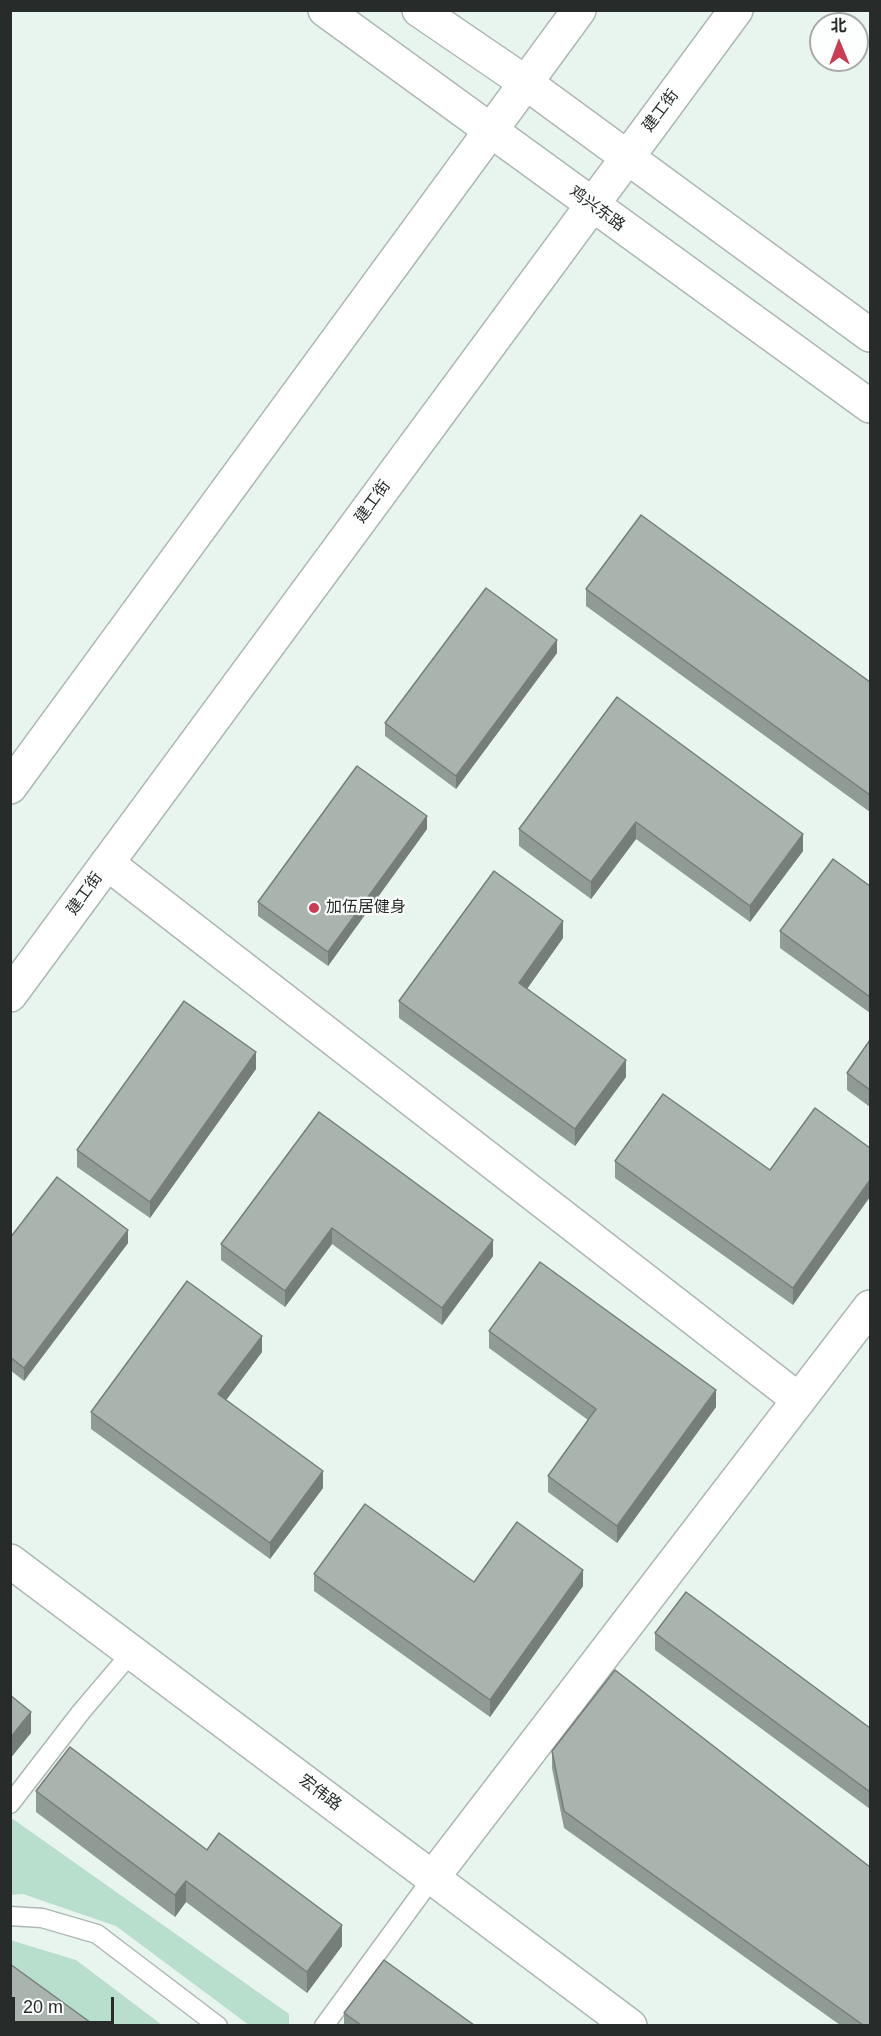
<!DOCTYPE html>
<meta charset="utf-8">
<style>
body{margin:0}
#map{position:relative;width:881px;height:2036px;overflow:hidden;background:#e8f4ee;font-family:Arial,"Noto Sans SC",sans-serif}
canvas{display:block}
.frame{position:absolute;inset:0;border:12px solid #272b29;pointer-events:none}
.north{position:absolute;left:809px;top:12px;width:60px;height:60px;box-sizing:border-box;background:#fcfffd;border:2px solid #a7aaa8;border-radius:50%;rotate:359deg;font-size:16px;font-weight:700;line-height:24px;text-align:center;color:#272b29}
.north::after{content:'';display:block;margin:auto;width:21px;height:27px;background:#cb3b52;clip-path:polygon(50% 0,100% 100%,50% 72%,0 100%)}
.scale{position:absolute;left:12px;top:1997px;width:102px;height:27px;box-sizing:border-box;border:3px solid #272b29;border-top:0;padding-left:8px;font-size:18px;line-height:21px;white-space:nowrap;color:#272b29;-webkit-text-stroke:4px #fcfffd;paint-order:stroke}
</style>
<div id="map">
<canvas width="881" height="2036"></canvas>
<div class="frame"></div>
<div class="north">北</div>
<div class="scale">20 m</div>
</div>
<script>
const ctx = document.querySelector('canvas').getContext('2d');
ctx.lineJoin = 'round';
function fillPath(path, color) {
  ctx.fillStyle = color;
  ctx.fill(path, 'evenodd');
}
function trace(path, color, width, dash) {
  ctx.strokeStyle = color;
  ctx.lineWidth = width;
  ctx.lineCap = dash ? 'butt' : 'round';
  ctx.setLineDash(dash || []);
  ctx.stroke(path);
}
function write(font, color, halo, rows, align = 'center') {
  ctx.font = font + ' Arial,"Noto Sans SC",sans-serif';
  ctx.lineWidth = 4.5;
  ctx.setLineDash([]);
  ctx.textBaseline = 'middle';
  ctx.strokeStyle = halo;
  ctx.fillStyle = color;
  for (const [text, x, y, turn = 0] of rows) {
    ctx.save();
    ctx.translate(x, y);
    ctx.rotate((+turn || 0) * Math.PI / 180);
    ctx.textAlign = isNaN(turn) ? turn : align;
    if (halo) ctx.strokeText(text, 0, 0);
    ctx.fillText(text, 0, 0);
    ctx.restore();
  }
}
fillPath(new Path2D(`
 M 10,1817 L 289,2014 L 289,2025 L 249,2025 L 116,1926 L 23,1894 L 11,1895 Z
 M 10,1940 L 76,1960 L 162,2025 L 11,2025 Z`), '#b8decd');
const lane = new Path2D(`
 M 10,1804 L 81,1712 L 132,1652
 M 10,1916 L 42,1918 L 97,1934 L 218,2026
 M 324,2026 L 433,1877`);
const street = new Path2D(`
 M 107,863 L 799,1400
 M 433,1877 L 870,1307`);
const secondary = new Path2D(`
 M 10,1561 L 630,2026`);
const primary = new Path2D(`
 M 10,787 L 579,10
 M 10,995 L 736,10`);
const highway = new Path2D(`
 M 325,10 L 870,406
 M 419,10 L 526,83 L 870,335`);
trace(lane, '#adb8b3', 21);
trace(street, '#adb8b3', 36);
trace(secondary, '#adb8b3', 36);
trace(primary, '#adb8b3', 36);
trace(highway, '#adb8b3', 36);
trace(lane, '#fff', 18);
trace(street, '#fff', 33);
trace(secondary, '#fff', 33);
trace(primary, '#fff', 33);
trace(highway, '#fff', 33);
fillPath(new Path2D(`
 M 586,589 L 870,682 L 870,812 L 586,606 Z
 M 557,653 L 456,789 L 385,736 L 385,723 Z
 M 617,697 L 803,851 L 750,922 L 636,839 L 591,899 L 519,846 L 519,829 Z
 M 427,829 L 328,966 L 258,916 L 258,902 Z
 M 870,886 L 870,1013 L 780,948 L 780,931 Z
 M 563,938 L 527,989 L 626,1077 L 575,1146 L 399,1018 L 399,1001 Z
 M 870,1040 L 870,1107 L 847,1090 L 847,1073 Z
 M 256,1069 L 150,1218 L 77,1167 L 77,1150 Z
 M 815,1108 L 793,1305 L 615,1178 L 615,1161 L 770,1170 Z
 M 319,1112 L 493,1256 L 442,1325 L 332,1244 L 285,1307 L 221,1260 L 221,1244 Z
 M 10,1238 L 128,1243 L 24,1381 L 10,1370 Z
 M 489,1331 L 716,1407 L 617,1543 L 548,1492 L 548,1476 L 588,1420 L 489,1348 Z
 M 262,1352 L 226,1400 L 323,1488 L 270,1559 L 91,1429 L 91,1412 Z
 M 314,1574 L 474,1582 L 583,1586 L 490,1717 L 314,1591 Z
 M 655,1633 L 870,1728 L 870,1809 L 655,1650 Z
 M 552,1751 L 870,2025 L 840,2025 L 564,1828 L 552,1768 Z
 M 36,1791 L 207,1850 L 342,1946 L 307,1993 L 186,1902 L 175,1917 L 36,1812 Z
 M 344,2013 L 474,2025 L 344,2025 Z`), '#919b96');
fillPath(new Path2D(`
 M 557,640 L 557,653 L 456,789 L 456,776 Z
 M 427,816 L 427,829 L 328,966 L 328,952 Z
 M 636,822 L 636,839 L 591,899 L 591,882 Z
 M 803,834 L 803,851 L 750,922 L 750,906 Z
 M 563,921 L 563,938 L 519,1000 L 519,983 Z
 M 256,1052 L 256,1069 L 150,1218 L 150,1202 Z
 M 626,1060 L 626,1077 L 575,1146 L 575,1129 Z
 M 870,1180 L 870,1197 L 793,1305 L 793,1288 Z
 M 332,1228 L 332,1244 L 285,1307 L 285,1291 Z
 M 128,1230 L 128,1243 L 24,1381 L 24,1368 Z
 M 493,1240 L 493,1256 L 442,1325 L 442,1308 Z
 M 262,1336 L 262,1352 L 218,1411 L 218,1394 Z
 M 716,1390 L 716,1407 L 617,1543 L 617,1526 Z
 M 323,1471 L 323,1488 L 270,1559 L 270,1543 Z
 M 583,1570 L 583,1586 L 490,1717 L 490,1700 Z
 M 31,1712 L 31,1733 L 10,1759 L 10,1738 Z
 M 186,1881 L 186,1902 L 175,1917 L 175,1895 Z
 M 342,1925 L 342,1946 L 307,1993 L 307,1972 Z`), '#767e7a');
const building = new Path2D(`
 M 641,515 L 870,682 L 870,795 L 586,589 Z
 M 486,588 L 557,640 L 456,776 L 385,723 Z
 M 617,697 L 803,834 L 750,906 L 636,822 L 591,882 L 519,829 Z
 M 357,766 L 427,816 L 328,952 L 258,902 Z
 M 833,859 L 870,886 L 870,997 L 780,931 Z
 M 494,871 L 563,921 L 519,983 L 626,1060 L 575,1129 L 399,1001 Z
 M 184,1001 L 256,1052 L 150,1202 L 77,1150 Z
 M 870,1040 L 870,1090 L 847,1073 Z
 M 663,1094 L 770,1170 L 815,1108 L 870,1148 L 870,1180 L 793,1288 L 615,1161 Z
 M 319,1112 L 493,1240 L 442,1308 L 332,1228 L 285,1291 L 221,1244 Z
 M 57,1177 L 128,1230 L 24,1368 L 10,1357 L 10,1238 Z
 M 540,1262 L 716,1390 L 617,1526 L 548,1476 L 596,1409 L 489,1331 Z
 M 187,1281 L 262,1336 L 218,1394 L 323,1471 L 270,1543 L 91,1412 Z
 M 365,1504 L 474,1582 L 517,1522 L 583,1570 L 490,1700 L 314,1574 Z
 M 686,1592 L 870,1728 L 870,1792 L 655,1633 Z
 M 615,1670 L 870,1867 L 870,2025 L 863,2025 L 564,1811 L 552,1751 Z
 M 10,1695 L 31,1712 L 10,1738 Z
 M 70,1747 L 207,1850 L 219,1833 L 342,1925 L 307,1972 L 186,1881 L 175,1895 L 36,1791 Z
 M 384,1960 L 474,2025 L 361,2025 L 344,2013 Z
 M 10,1964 L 94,2025 L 10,2025 Z`);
fillPath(building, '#a9b4ae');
trace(building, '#767e7a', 1.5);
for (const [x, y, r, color] of [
 [314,908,6,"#cb3b52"]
]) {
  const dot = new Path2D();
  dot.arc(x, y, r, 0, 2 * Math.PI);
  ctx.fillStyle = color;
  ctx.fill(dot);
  trace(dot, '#fcfffd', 2);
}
write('16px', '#272b29', '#fcfffd', [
 ["建工街",661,111,-53],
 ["鸡兴东路",597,209,36],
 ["建工街",373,502,-54],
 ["建工街",85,894,-54],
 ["宏伟路",320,1793,37]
]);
write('16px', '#272b29', '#fcfffd', [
 ["加伍居健身",326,908]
], 'left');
</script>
